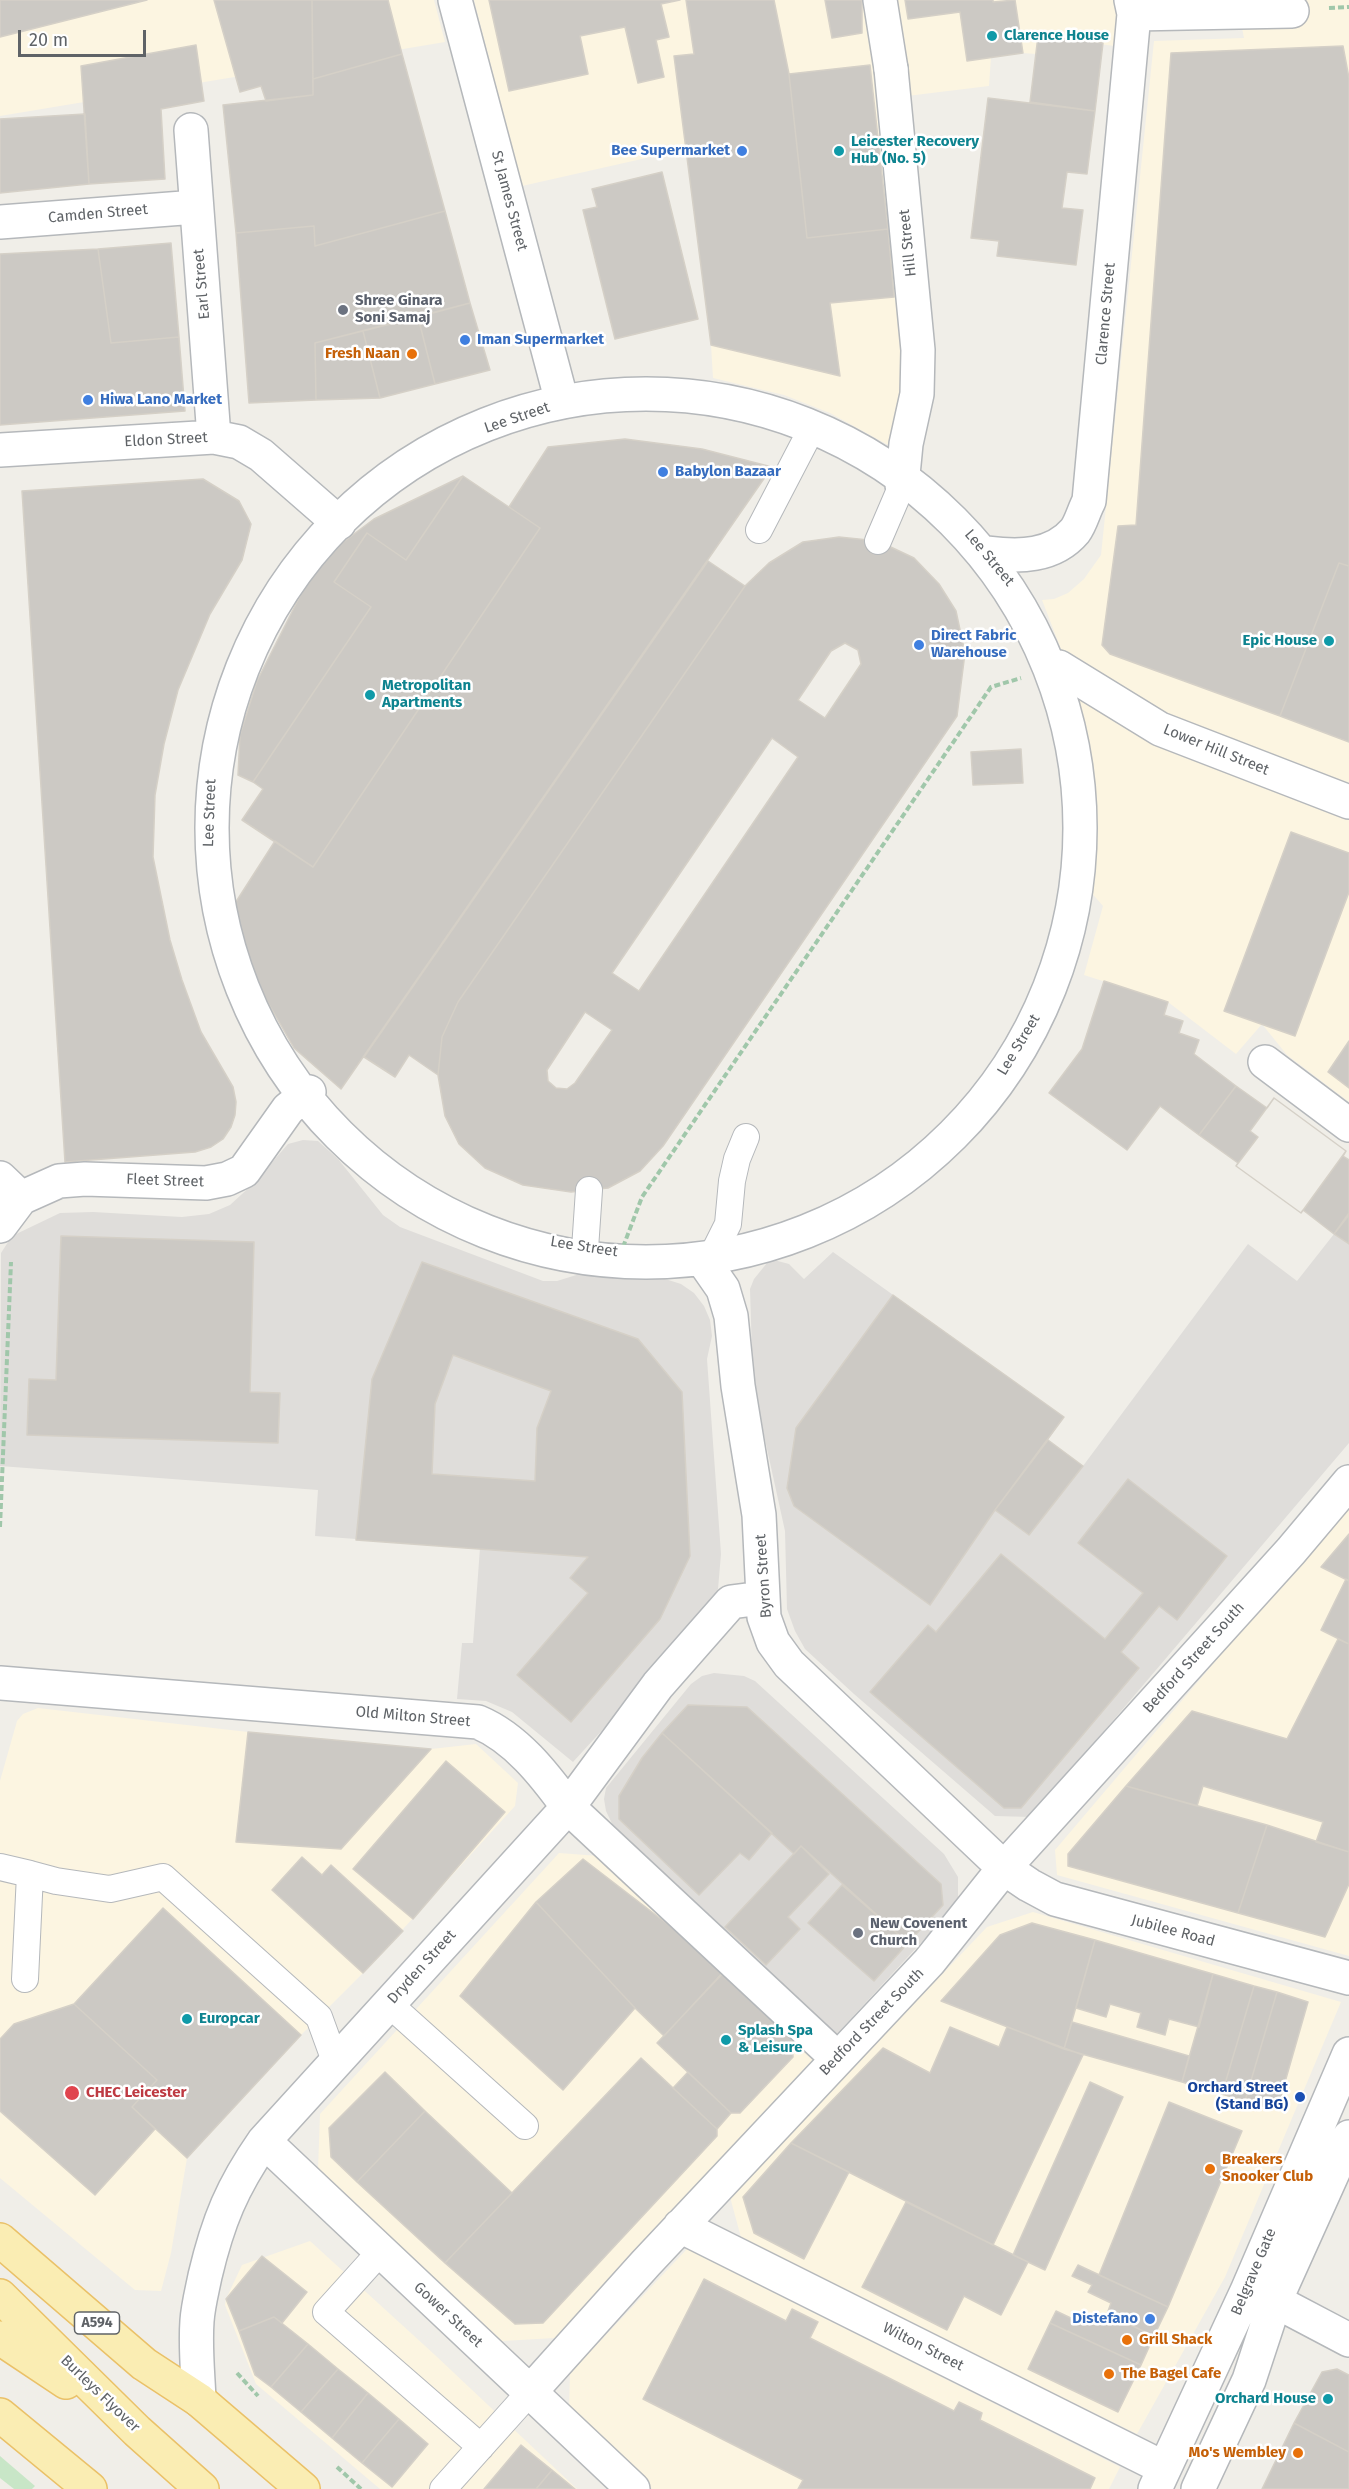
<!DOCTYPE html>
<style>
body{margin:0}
#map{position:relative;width:1349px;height:2489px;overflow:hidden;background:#f0eee8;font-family:"Fira Sans",sans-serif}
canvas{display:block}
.scale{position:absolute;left:18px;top:30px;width:128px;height:27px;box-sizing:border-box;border:3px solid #5f6367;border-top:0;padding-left:8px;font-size:18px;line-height:21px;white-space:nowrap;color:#5f6367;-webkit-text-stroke:4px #fff;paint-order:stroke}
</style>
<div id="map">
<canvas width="1349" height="2489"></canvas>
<div class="scale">20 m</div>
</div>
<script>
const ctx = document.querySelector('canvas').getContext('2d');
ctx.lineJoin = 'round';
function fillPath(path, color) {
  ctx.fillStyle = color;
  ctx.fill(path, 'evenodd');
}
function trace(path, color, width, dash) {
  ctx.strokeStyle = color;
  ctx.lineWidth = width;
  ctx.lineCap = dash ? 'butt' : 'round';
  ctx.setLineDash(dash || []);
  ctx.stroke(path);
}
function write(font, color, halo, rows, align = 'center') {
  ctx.font = font + ' "Fira Sans",sans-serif';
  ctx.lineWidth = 5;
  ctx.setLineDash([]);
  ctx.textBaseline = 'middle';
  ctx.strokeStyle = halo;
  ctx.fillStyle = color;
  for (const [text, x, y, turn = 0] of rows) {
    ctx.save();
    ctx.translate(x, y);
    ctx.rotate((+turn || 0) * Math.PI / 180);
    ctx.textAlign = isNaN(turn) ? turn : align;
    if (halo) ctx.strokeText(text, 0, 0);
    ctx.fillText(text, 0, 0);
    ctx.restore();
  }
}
fillPath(new Path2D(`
 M 0,0 L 434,0 L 445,42 L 0,116 Z
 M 474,0 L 1349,0 L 1349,1102 L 1287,1055 L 1262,1024 L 1236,1054 L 1168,1002 L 1084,975 L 1103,906 L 1090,891 L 1094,823 L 1092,776 L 1082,719 L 1066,662 L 1042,600 L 1054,599 L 1068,593 L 1084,579 L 1101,555 L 1154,41 L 1244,38 L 1239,13 L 1134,14 L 1130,48 L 1038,36 L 1036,54 L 1023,53 L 991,57 L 989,86 L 907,96 L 918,350 L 890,446 L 830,413 L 784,395 L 713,378 L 711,345 L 686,149 L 522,186 Z
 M 1349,1504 L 1349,1956 L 1057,1875 L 1055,1850 Z
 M 38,1708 L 248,1732 L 431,1749 L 476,1744 L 518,1783 L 515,1806 L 363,1973 L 301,2035 L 187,2158 L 171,2253 L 161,2291 L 135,2290 L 0,2178 L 0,1781 L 17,1721 L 23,1714 Z
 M 559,1853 L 599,1856 L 817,2055 L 555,2338 L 502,2341 L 318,2170 L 320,2114 Z
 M 1033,1912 L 1341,2002 L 1225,2277 L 1137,2434 L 742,2241 L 730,2197 L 987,1927 Z
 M 310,2241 L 435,2355 L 577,2489 L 380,2489 L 256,2384 L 225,2305 L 226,2299 L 242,2265 Z
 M 687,2249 L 1120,2467 L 1109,2489 L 652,2489 L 569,2408 L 570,2373 Z`), '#fcf5e1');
fillPath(new Path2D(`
 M 303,1140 L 318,1141 L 338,1159 L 383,1215 L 400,1227 L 543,1281 L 557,1281 L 586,1272 L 662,1278 L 681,1284 L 694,1293 L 704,1306 L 710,1320 L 712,1336 L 707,1359 L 721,1554 L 718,1589 L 702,1621 L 573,1762 L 512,1712 L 486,1701 L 457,1699 L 462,1643 L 473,1643 L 480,1548 L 315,1536 L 318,1490 L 0,1466 L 1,1253 L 12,1236 L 60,1213 L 93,1212 L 182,1217 L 209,1214 L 230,1205 L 253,1184 L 288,1144 Z
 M 1334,1234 L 1349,1244 L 1349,1443 L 1031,1817 L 995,1816 L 854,1694 L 805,1649 L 795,1631 L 787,1609 L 785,1531 L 753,1385 L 750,1289 L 754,1279 L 767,1263 L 774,1260 L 789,1264 L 804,1279 L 833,1252 L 1064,1417 L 1048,1440 L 1083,1466 L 1248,1244 L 1297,1281 Z
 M 714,1673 L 744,1676 L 755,1681 L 944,1854 L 958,1877 L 958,1899 L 953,1908 L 834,2037 L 617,1834 L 606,1811 L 604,1799 L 606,1788 L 691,1684 L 702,1676 Z`), '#dfddda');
fillPath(new Path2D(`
 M 0,2456 L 35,2486 L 32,2489 L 14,2489 L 0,2478 Z`), '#c8e6c7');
const building = new Path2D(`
 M 0,0 L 147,0 L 0,37 Z
 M 214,0 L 312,0 L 313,95 L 266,101 L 261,86 L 240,92 Z
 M 312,0 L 388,0 L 402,54 L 313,79 Z
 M 489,0 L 680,0 L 661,4 L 669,37 L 656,40 L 664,77 L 638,83 L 625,27 L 580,36 L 588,74 L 509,91 Z
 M 686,0 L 774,0 L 789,74 L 807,238 L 888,229 L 894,297 L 830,303 L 840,376 L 711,345 L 674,56 L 694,54 Z
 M 825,0 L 862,0 L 862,33 L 832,38 Z
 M 905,0 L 993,0 L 993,2 L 1015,0 L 1023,53 L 967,61 L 960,12 L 908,19 Z
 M 1038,36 L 1103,43 L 1095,111 L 1030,102 Z
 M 196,45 L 204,101 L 161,109 L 165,179 L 89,184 L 81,66 Z
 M 1343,46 L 1349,78 L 1349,566 L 1339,563 L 1280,716 L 1110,654 L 1102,645 L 1118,526 L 1136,525 L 1171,53 Z
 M 402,54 L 445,211 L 315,246 L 314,226 L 236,233 L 223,105 L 313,95 L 313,79 Z
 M 870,65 L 888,229 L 807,238 L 789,74 Z
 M 988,98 L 1095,111 L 1087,174 L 1067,172 L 1062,208 L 1083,210 L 1076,265 L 997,256 L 999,241 L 971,238 Z
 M 85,114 L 89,184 L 0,193 L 0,119 Z
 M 662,172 L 698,319 L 615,339 L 583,210 L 597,207 L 592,189 Z
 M 445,211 L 470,303 L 315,343 L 316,400 L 249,403 L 236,233 L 314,226 L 315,246 Z
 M 171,243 L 179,337 L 111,343 L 98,249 Z
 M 98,249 L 111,343 L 179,337 L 185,411 L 0,425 L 0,254 Z
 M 470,303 L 490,370 L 435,384 L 418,317 Z
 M 418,317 L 435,384 L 380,398 L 363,331 Z
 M 363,331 L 380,398 L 316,400 L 315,343 Z
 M 625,439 L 702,449 L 772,467 L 341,1089 L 294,1048 L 251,973 L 232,908 L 275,841 L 313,867 L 540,528 L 509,507 L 548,447 Z
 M 463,476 L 540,528 L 313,867 L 242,820 L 263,789 L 253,782 L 371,607 L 334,582 L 367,533 L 406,560 Z
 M 463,476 L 406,560 L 367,533 L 334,582 L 371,607 L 253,782 L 238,775 L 240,735 L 257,681 L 303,590 L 334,549 L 374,519 Z
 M 203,479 L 239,501 L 251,524 L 242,560 L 210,614 L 178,690 L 164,744 L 155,795 L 153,857 L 170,940 L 182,980 L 201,1032 L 233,1087 L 236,1102 L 235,1115 L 231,1127 L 223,1139 L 211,1147 L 195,1152 L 65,1162 L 22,491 Z
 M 839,537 L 878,541 L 914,558 L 939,584 L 956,611 L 965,653 L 957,716 L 663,1146 L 640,1171 L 608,1188 L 571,1192 L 523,1185 L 485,1168 L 459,1144 L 445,1116 L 438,1075 L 442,1037 L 458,1002 L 745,586 L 769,563 L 803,542 ZM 845,643 L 858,650 L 861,664 L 825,718 L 798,700 L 831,651 ZM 772,738 L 798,757 L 639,991 L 612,973 ZM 585,1012 L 612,1030 L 575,1083 L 567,1089 L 556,1088 L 548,1081 L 547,1070 Z
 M 708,561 L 745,586 L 458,1002 L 442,1037 L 438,1075 L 409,1055 L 395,1077 L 364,1057 Z
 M 1339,563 L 1349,566 L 1349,742 L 1280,716 Z
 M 1021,749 L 1023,783 L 973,785 L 971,752 Z
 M 1291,832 L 1349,853 L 1349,892 L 1295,1036 L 1224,1011 Z
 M 1104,981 L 1168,1002 L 1164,1015 L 1183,1021 L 1179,1033 L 1199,1040 L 1194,1054 L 1236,1086 L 1199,1135 L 1160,1106 L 1127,1150 L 1049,1093 L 1082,1049 Z
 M 1349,1041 L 1349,1088 L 1328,1072 Z
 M 1236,1086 L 1267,1108 L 1274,1098 L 1346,1151 L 1343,1156 L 1349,1160 L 1349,1213 L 1334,1234 L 1303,1210 L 1301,1213 L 1236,1166 L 1238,1163 L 1199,1135 Z
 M 1274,1098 L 1346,1151 L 1301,1213 L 1236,1166 L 1258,1137 L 1250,1131 Z
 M 1349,1215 L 1349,1244 L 1334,1234 Z
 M 61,1236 L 254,1242 L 250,1392 L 280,1393 L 278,1443 L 27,1435 L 29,1379 L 56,1380 Z
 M 422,1262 L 638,1339 L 682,1392 L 690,1556 L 660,1619 L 571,1722 L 517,1675 L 588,1593 L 570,1578 L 588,1557 L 356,1540 L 372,1379 ZM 453,1355 L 551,1391 L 537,1428 L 535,1481 L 432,1474 L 435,1404 Z
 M 893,1295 L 1064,1417 L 995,1510 L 930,1605 L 794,1506 L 787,1488 L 796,1428 Z
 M 1048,1440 L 1083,1466 L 1029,1535 L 995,1510 Z
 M 1128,1479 L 1227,1556 L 1177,1620 L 1159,1606 L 1121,1652 L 1139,1668 L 1021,1808 L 1004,1808 L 870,1692 L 928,1625 L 936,1632 L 1001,1554 L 1105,1639 L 1143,1593 L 1078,1543 Z
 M 1349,1534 L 1349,1581 L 1321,1567 Z
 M 1346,1579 L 1349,1581 L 1349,1644 L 1321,1630 Z
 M 1338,1639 L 1349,1644 L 1349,1852 L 1316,1842 L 1323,1822 L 1203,1786 L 1197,1806 L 1126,1786 L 1192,1711 L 1287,1739 Z
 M 688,1705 L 747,1707 L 941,1884 L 943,1905 L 908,1943 L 801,1846 L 794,1854 L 662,1733 Z
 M 248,1732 L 431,1749 L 341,1849 L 236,1842 Z
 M 662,1733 L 772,1833 L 749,1860 L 740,1853 L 699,1895 L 619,1819 L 619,1796 L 642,1758 Z
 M 446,1761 L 505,1812 L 413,1919 L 353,1869 Z
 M 1126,1786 L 1267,1825 L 1238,1913 L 1068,1866 L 1068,1854 Z
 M 1267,1825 L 1349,1852 L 1349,1884 L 1325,1937 L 1238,1913 Z
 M 801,1846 L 829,1874 L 788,1917 L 800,1929 L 766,1965 L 725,1927 Z
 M 302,1857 L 322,1875 L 331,1865 L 403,1931 L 363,1973 L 272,1890 Z
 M 583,1859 L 726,1969 L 664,2036 L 635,2008 L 536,1902 Z
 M 842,1885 L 908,1943 L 874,1981 L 808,1923 Z
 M 536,1902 L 635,2008 L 563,2090 L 460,1996 Z
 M 163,1908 L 301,2035 L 187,2158 L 132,2107 L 157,2080 L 74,2004 Z
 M 1032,1923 L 1095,1940 L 1064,2049 L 941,2001 L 1000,1935 Z
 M 1095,1940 L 1213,1974 L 1199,2027 L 1169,2019 L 1165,2035 L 1137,2027 L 1141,2013 L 1110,2004 L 1106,2017 L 1076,2008 Z
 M 727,1969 L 791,2029 L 793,2057 L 740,2113 L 731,2113 L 657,2043 Z
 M 1213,1974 L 1254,1986 L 1222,2094 L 1182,2082 Z
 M 1254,1986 L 1277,1992 L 1245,2101 L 1222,2094 Z
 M 1277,1992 L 1308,2002 L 1277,2110 L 1245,2101 Z
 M 74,2004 L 157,2080 L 132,2107 L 155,2129 L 95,2195 L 0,2111 L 0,2039 L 14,2024 Z
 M 1072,2022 L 1189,2056 L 1182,2082 L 1064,2049 Z
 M 950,2027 L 999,2047 L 1007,2027 L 1083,2055 L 993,2245 L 791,2143 L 883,2048 L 930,2073 Z
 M 641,2058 L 717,2129 L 717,2136 L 543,2323 L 515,2324 L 445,2263 Z
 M 385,2072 L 425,2111 L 357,2182 L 331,2157 L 329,2128 Z
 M 688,2072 L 731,2113 L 717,2129 L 673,2088 Z
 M 1090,2082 L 1123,2097 L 1045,2270 L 1013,2255 Z
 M 1169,2102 L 1242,2131 L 1168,2307 L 1099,2275 Z
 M 425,2111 L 512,2193 L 445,2263 L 357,2182 Z
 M 791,2143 L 849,2172 L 804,2259 L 754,2233 L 743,2197 Z
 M 906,2202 L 1028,2262 L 1001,2315 L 964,2296 L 947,2330 L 862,2287 Z
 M 262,2256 L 307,2292 L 282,2323 L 274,2317 L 239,2331 L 226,2299 Z
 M 1078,2265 L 1168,2307 L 1154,2336 L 1107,2314 L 1111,2303 L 1088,2292 L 1092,2285 L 1072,2276 Z
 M 704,2279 L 786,2321 L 792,2309 L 818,2322 L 810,2338 L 954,2411 L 959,2402 L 982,2413 L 980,2420 L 1095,2478 L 1090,2489 L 798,2489 L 803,2480 L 643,2399 Z
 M 1056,2311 L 1075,2320 L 1079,2314 L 1101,2324 L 1107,2314 L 1154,2336 L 1141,2365 L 1050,2323 Z
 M 274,2317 L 308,2344 L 271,2387 L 255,2375 L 239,2331 Z
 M 1050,2323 L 1141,2365 L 1118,2412 L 1028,2369 Z
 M 308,2344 L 338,2369 L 301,2412 L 271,2387 Z
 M 338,2369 L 368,2393 L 332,2438 L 301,2412 Z
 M 1337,2369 L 1349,2375 L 1349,2452 L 1294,2423 L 1322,2372 Z
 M 368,2393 L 399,2419 L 362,2463 L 332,2438 Z
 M 399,2419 L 428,2444 L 392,2487 L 362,2463 Z
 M 1294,2423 L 1349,2452 L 1349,2489 L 1262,2489 Z
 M 521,2445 L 552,2470 L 536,2489 L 484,2489 Z
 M 552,2470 L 575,2489 L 536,2489 Z`);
fillPath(building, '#ccc9c4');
trace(building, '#d5d0c7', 1.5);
const service = new Path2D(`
 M 759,530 L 810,432
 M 878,541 L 902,485
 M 585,1249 L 589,1190
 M 707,1266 L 728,1224 L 732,1181 L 737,1159 L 746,1137
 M 0,1867 L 30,1874 L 25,1979
 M 30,1874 L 56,1881 L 110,1889 L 163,1877 L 319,2017 L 335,2061
 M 389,2004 L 525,2126
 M 381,2251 L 326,2312 L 481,2447
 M 443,2489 L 530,2392`);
const pedestrian = new Path2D(`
 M 880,0 L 891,69
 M 1059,667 L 1160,729 L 1349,802`);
const minor = new Path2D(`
 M 455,0 L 562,402
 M 1134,14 L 1292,11
 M 891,69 L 918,350 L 917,394 L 906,444 L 902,485
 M 191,130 L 214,437
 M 0,222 L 196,207
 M212 828a434 434 0 1 1 868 0a434 434 0 1 1-868 0Z
 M 0,450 L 214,437 L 239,442 L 261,455 L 339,523
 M 988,553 C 1019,557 1053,557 1075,531 C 1081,523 1084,510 1089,501 L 1134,14 L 1131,0
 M 1265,1062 L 1349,1125
 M 0,1178 L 21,1198
 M 0,1226 L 21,1198 L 59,1181 L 85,1179 L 206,1183 L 227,1179 L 244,1171 L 288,1109 L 309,1092
 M 707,1266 L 723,1289 L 731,1316 L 738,1386 L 759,1515 L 764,1617 L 773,1642 L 789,1664 L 1004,1868 L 1029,1885 L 1055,1899 L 1349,1978
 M 0,1683 L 478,1722 C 516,1738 544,1774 568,1807 L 837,2058
 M 264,2141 L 633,2489
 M 680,2226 L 1164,2468
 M 1275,2301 L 1349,2340
 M 530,2392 L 646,2263 L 929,1962 L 1004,1868 L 1291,1551 L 1349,1482
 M 199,2400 C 198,2374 195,2348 197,2321 C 198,2306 202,2291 205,2276 C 218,2221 232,2187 264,2141 L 568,1807 L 658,1685 L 731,1602 L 762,1598`);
const tertiary = new Path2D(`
 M 1155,2489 L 1247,2291 L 1349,2054
 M 1198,2489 L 1249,2380 L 1275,2301 L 1349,2137`);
const primary = new Path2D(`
 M 0,2240 L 144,2364 L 199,2400 L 303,2489
 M 0,2296 L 137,2431 L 202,2489
 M 0,2338 L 66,2382
 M 0,2415 L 90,2489`);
trace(service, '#b5b8bb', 28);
trace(pedestrian, '#b5b8bb', 36);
trace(minor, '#b5b8bb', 36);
trace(tertiary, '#b5b8bb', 36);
trace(primary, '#eac168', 36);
trace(new Path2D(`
 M 1329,8 L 1349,7
 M 623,1247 L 642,1197 L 991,687 L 1021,678
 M 0,1527 L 11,1262
 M 237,2373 L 258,2396
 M 337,2467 L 361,2489`), '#a0c7aa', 4, [6, 3]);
trace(service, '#fff', 26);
trace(pedestrian, '#fff', 33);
trace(minor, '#fff', 33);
trace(tertiary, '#fff', 33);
trace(primary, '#faedb3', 33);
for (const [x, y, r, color] of [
 [992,36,6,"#0f9aa8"],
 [742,151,6,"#3f7fe0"],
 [839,151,6,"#0f9aa8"],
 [343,310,6,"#6b7280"],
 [465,340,6,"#3f7fe0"],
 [412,354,6,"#e8710a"],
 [88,400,6,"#3f7fe0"],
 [663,472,6,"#3f7fe0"],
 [1329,641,6,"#0f9aa8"],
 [919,645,6,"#3f7fe0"],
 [370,695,6,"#0f9aa8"],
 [858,1933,6,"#6b7280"],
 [187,2019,6,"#0f9aa8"],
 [726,2040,6,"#0f9aa8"],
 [72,2093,8,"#e0444e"],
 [1300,2097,6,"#1a4fb4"],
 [1210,2169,6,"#e8710a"],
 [1150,2319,6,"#3f7fe0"],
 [1127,2340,6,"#e8710a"],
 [1109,2374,6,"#e8710a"],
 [1328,2399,6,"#0f9aa8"],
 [1298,2453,6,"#e8710a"]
]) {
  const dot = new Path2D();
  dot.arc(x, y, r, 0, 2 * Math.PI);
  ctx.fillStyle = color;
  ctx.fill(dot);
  trace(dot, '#fff', 2);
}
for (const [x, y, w] of [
 [97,2323,45]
]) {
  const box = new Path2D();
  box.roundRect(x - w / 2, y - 11, w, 22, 4.5);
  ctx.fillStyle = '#fff';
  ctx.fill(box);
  trace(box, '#5f6367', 1.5);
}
write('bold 14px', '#5f6367', null, [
 ["A594",97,2323]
]);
write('bold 15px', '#0d838f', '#fff', [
 ["Clarence House",1004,36],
 ["Leicester Recovery",851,142],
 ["Hub (No. 5)",851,159],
 ["Epic House",1317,641,"right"],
 ["Metropolitan",382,686],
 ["Apartments",382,703],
 ["Europcar",199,2019],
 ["Splash Spa",738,2031],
 ["& Leisure",738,2048],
 ["Orchard House",1316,2399,"right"]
], 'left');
write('bold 15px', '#366cbe', '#fff', [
 ["Bee Supermarket",730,151,"right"],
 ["Iman Supermarket",477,340],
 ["Hiwa Lano Market",100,400],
 ["Babylon Bazaar",675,472],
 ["Direct Fabric",931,636],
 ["Warehouse",931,653],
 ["Distefano",1138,2319,"right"]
], 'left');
write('15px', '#5f6367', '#fff', [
 ["St James Street",509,201,75],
 ["Camden Street",98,214,-5],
 ["Hill Street",908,243,-96],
 ["Earl Street",202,284,-95],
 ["Clarence Street",1106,314,-85],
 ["Lee Street",517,418,-19],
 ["Eldon Street",166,440,-3],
 ["Lee Street",989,558,50],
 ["Lower Hill Street",1216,750,22],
 ["Lee Street",210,813,-88],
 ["Lee Street",1019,1045,-59],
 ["Fleet Street",165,1181,2],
 ["Lee Street",584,1247,9],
 ["Byron Street",764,1576,-94],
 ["Bedford Street South",1194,1658,-48],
 ["Old Milton Street",413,1717,5],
 ["Jubilee Road",1173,1931,15],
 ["Dryden Street",422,1967,-48],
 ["Bedford Street South",872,2022,-46],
 ["Belgrave Gate",1254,2272,-67],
 ["Gower Street",448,2315,43],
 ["Wilton Street",923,2347,27],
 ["Burleys Flyover",100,2394,44]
]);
write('bold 15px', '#5b616d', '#fff', [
 ["Shree Ginara",355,301],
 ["Soni Samaj",355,318],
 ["New Covenent",870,1924],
 ["Church",870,1941]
], 'left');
write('bold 15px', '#c56008', '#fff', [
 ["Fresh Naan",400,354,"right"],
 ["Breakers",1222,2160],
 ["Snooker Club",1222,2177],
 ["Grill Shack",1139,2340],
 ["The Bagel Cafe",1121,2374],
 ["Mo's Wembley",1286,2453,"right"]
], 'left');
write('bold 15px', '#164399', '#fff', [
 ["Orchard Street",1288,2088],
 ["(Stand BG)",1288,2105]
], 'right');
write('bold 15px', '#be3a42', '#fff', [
 ["CHEC Leicester",86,2093]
], 'left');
</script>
